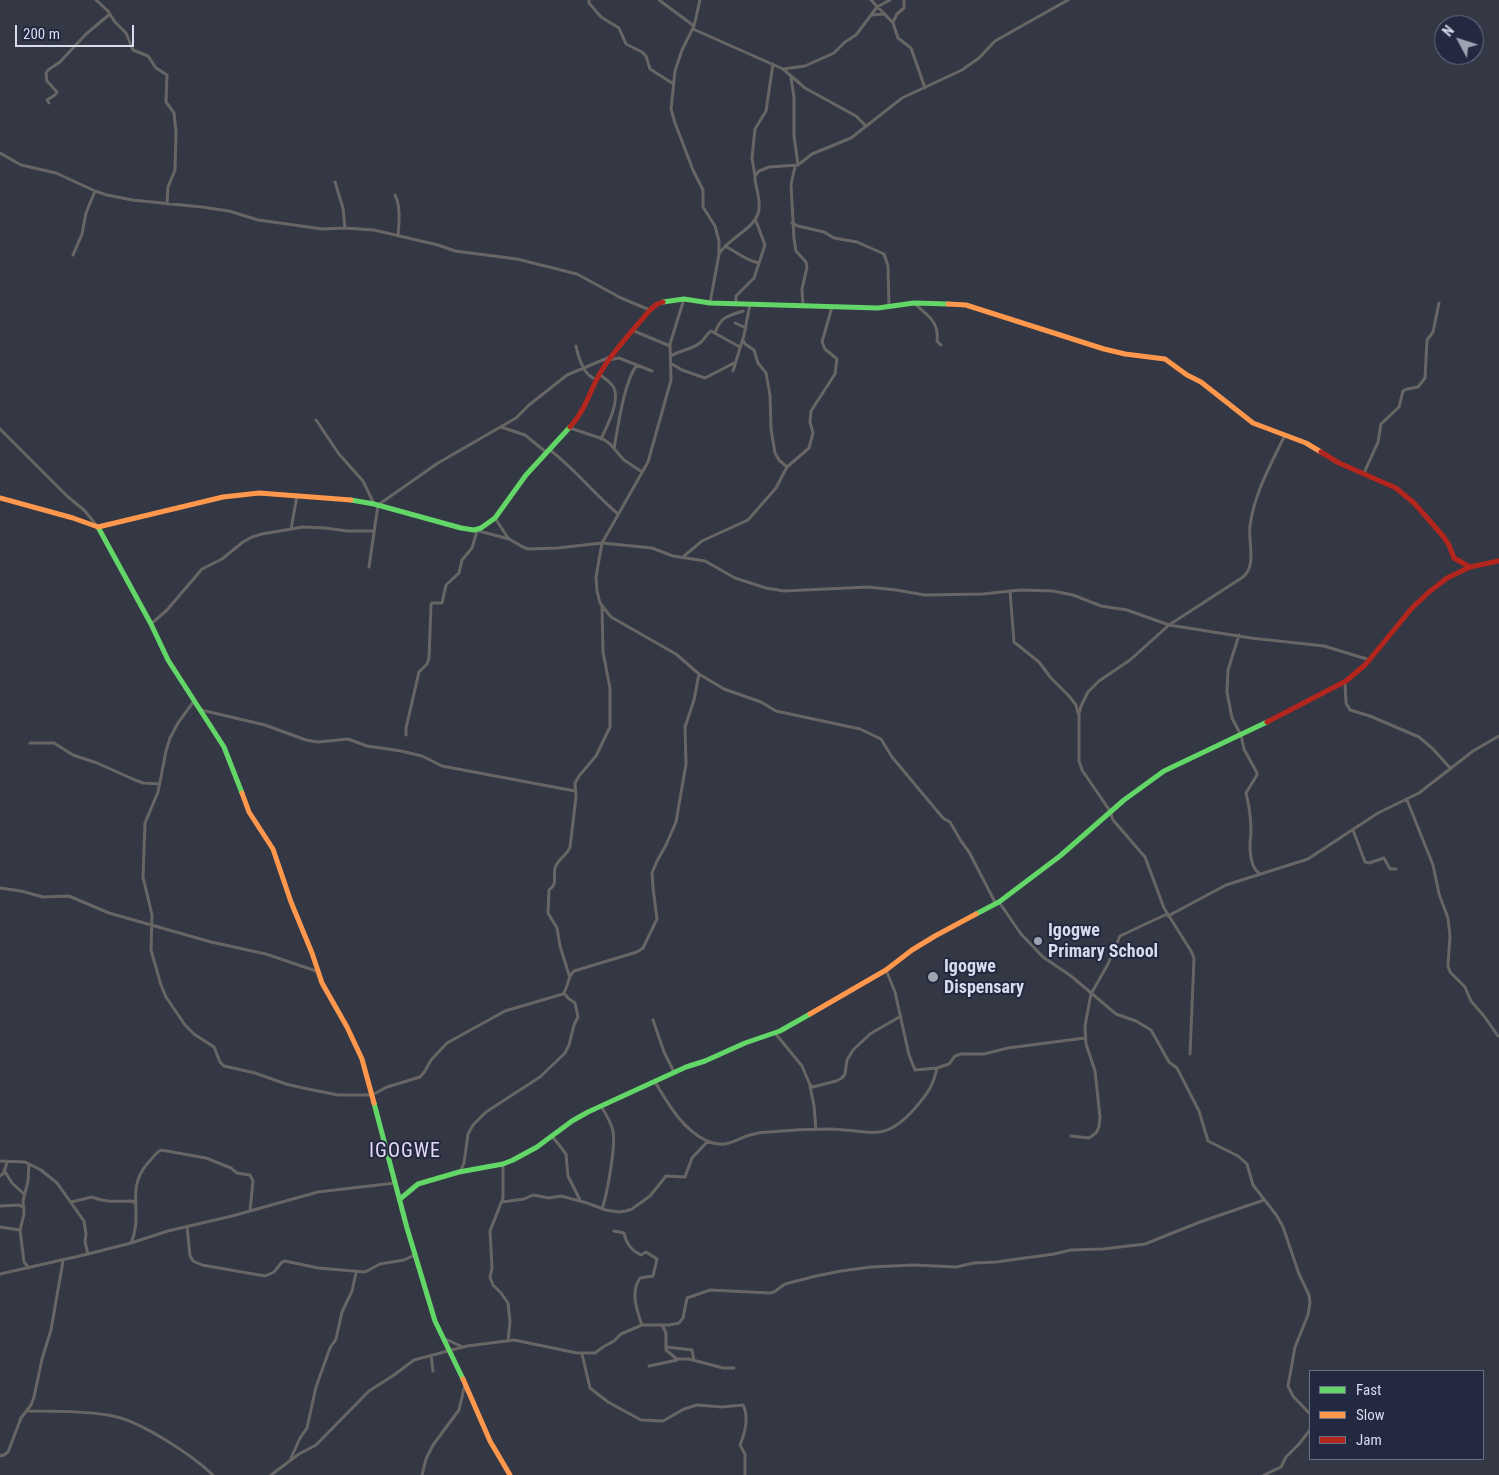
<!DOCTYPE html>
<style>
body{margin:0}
#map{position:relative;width:1499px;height:1475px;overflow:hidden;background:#343744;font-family:"Roboto Condensed",sans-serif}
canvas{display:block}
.legend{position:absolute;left:1309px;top:1370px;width:175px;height:90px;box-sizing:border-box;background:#232940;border:1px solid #6b7185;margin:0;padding:6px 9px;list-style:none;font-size:15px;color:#d8dcec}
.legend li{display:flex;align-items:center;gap:10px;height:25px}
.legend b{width:25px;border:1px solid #6b7185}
.north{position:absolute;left:1434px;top:15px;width:50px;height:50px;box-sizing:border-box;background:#232940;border:1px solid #6b7185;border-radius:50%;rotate:310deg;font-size:14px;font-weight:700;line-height:20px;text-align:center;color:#d8dcec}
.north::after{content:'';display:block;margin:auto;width:18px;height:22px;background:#9fa2b1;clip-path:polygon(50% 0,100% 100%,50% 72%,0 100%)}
.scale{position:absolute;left:15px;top:25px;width:119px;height:22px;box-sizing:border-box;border:2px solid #d8dcec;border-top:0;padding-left:6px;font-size:15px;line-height:18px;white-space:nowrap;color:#d8dcec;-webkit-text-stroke:4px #232940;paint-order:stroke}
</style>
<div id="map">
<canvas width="1499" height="1475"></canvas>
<ul class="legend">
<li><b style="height:6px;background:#63d668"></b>Fast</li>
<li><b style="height:6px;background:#ff974d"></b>Slow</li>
<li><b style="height:6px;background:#b3261e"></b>Jam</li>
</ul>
<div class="north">N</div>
<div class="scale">200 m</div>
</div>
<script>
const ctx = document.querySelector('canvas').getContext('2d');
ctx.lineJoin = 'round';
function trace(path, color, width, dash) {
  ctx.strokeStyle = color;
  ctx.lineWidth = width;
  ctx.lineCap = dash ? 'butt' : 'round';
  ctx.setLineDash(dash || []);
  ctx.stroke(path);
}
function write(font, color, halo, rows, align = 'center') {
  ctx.font = font + ' "Roboto Condensed",sans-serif';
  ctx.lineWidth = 4;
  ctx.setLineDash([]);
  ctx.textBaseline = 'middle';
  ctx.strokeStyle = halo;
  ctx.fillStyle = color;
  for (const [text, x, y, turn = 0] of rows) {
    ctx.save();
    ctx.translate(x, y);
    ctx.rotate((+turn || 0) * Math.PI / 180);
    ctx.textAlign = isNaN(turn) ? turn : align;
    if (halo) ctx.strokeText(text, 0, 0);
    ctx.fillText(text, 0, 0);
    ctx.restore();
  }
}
trace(new Path2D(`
 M 96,0 L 108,11 L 115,22 L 126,33 L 133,50 L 148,56 L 156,68 L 167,75 L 166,102 L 174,113 L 176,132 L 175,170 L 168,187 L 167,204
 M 589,0 L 589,3 L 601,17 L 619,28 L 626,44 L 642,52 L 646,56 L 650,69 L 672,83
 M 659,0 L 694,26
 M 700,0 L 694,26 L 682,50 L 675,71 L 671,109 L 675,123 L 693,170 L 703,190 L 703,207 L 715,226 L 719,241 L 719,254
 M 871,0 L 893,23 L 898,38 L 911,48 L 925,88
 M 871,15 L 885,14
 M 893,22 L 897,14 L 904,8 L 904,0
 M 693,29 L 783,69 L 805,66 L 834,53 L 845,42 L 856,35 L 877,7 L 890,0
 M 783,69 L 805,88 L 856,116 L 866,126
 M 791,78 L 794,97 L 794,136 L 798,165
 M 49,103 L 47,100 L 55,95 L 57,92 L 47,81 L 46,73 L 48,70 L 60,62 L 86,34 L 110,14
 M 0,153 L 21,165 L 56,173 L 95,191 L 107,195 L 132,200 L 202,207 L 229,211 L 258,220 L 280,223 L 322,229 L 345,228 L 374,230 L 438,245 L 455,251 L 517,259 L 577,274 L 621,298 L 650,310
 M 795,167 L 791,184 L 794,239 L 796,251 L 806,262 L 807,267 L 802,289 L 803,306
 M 755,176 L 752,158 L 755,129 L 766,111 L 773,64
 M 335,182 L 343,208 L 345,228
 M 395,195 C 401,207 399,223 398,236
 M 792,223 L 798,226 L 824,232 L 834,238 L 857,242 L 884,254 L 888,266 L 889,306
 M 725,246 C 737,252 746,261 759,263
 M 73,255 L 82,234 L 86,213 L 95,191
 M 684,299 L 670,344 L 671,380 L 648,462 L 602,543 L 596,577 L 597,591 L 600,603 L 611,617 L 676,654 L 699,674 L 724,689 L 761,702 L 776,711 L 860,729 L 881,739 L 892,757 L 943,818 L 950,822 L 961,841 L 969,852 L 996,904
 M 710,303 L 719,254 C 723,247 730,242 736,237 C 763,217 762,212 755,180 L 755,176 L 759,171 L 769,167 L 798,165 L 812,154 L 851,138 L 902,98 L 962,70 L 979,58 L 995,41 L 1068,0
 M 736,303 L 736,296 L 754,278 L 765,245 L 756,221
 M 914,303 C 928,316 939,321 937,341 L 941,345
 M 735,323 L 746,328
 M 634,331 L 670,346
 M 715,333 C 721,316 728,316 743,311
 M 743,340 L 745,344 L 754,350 L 758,363 L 766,373 L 770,395 L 771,429 L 775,453 L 779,460 L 787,467
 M 576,346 C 578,356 584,378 597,379
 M 671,356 C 680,350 691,350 700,343 C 705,339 706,334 711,331 L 740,347
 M 609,360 L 619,358 L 652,371
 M 672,364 L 682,370 L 705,378 L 736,362
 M 733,371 L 744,335 L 750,304
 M 599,374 C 604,378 612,383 614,388 C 620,402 607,426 601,439
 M 316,420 L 339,454 L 363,481 L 374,504
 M 501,427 L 525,435 L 547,453
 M 570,428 L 603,439 L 610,444 L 624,460 L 642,472
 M 0,429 L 67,496 L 85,511 L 97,526
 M 614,449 C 618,427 624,381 637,365
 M 550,450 C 575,469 594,494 618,514
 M 1364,473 L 1378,442 L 1381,424 L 1399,407 L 1403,391 L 1407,389 L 1418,387 L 1425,378 L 1427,340 L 1433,332 L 1439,303
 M 495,518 L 508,538
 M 291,529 L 297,496
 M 475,530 L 509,539 L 523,547 L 528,549 L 558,548 L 602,543 L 652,548 L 673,556 L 705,561 L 735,578 L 766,588 L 784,591 L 868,587 L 896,590 L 925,595 L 983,594 L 1020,590 L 1053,591 L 1073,595 L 1101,606 L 1127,610 L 1169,625 L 1251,638 L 1324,646 L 1370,660
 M 684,556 L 702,541 L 748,520 L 776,488 L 787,467 L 809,448 L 813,433 L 810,422 L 811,411 L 835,374 L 837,359 L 825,349 L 822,342 L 832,307
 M 369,567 L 378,505 L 438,463 L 516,418 L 529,405 L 567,375 L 610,357
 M 1010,591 L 1014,642 L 1039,662 L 1051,678 L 1069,696 L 1076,705 L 1078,713
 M 151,624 L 167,610 L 202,569 L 222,559 L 243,542 L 252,537 L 262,534 L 303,527 L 325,528 L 347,531 L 374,531
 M 1239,635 L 1228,670 L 1227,692 L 1232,718 L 1241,735 L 1244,749 L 1257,773 L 1257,775 L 1246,793 C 1249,805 1251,820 1251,832 C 1251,836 1250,840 1250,844 C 1250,853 1251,868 1259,873
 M 1345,682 L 1346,703 L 1350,710 L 1370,716 L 1419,737 L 1433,749 L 1451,769
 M 194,701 L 178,723 L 170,738 L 166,751 L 158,792 L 145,823 L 143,877 L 152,915 L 151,950 L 161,985 L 166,997 L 185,1025 L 194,1034 L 214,1047 L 220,1062 L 224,1066 L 255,1073 L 286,1084 L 303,1088 L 338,1095 L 372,1095 L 387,1087 L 420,1077 L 425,1071 L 431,1060 L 447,1043 L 505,1011 L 563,994 C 569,986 567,977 574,971 L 637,952 L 643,948 L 657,919 L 653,888 L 652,873 L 657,861 L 666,845 L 676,822 L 686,764 L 685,727 L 694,700 L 699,674
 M 201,710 L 265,725 L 306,740 L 318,742 L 348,739 L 367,746 L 401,751 L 422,756 L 442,766 L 575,791
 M 406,735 L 406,728 L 419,672 L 427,664 L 429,658 L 431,605 L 432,603 L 442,603 L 446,585 L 459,573 L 462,560 L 472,548 L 477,531
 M 30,743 L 54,743 L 73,755 L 97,763 L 135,780 L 143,783 L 160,784
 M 1407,800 L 1433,865 L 1439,894 L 1448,918 L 1450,936 L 1448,966 L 1450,972 L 1465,987 L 1471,1001 L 1484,1016 L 1498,1036
 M 1353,830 L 1365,862 L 1369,863 L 1384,858 L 1390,869 L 1396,869
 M 0,888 L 21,891 L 43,897 L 69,896 L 109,913 L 211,942 L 266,954 L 319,972
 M 999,902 L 1021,934 L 1043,957 L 1071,976 L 1116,1014 L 1136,1021 L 1151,1030 L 1169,1062 L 1177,1068 L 1199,1111 L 1208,1141 L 1238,1156 L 1247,1164 L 1253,1185 L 1277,1216 L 1283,1227 L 1299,1274 L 1309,1295 L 1310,1303 L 1308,1315 L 1295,1347 L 1288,1386 L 1293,1396 L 1310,1414
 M 1168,916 L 1226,885 L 1308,859 L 1378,813 L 1419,793 L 1473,751 L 1499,736
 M 886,970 L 895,992 L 909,1055 L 915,1070 L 937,1068 L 949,1064 L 955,1056 L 961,1054 L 984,1054 L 1008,1048 L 1085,1038
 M 569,975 L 560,946 L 557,928 L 548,913 L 549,890 C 558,884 553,877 555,868 C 558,858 567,856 570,847 L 576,797 L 575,783 L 579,776 L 596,756 L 610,727 L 610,688 L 603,652 L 602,607
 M 653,1020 L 664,1052 L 674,1072
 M 775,1033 L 802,1066 L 810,1085 L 813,1087 L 836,1081 L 842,1078 L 845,1074 L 847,1060 L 853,1050 L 870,1034 L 901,1016
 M 1190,1054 L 1194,958 L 1191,951 L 1164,908 L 1145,857 L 1113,820 L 1110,811 L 1082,770 L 1079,761 L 1079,714 L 1081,706 L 1088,692 L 1099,681 L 1130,660 L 1169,625 L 1243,577 C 1257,565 1248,543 1250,526 C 1254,494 1271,464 1285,435
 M 655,1082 C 668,1104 683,1130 707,1141 C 727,1149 733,1140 750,1135 C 756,1133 763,1132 769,1132 C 789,1130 810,1129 830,1129 C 872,1130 884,1144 916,1107 C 928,1093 933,1086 937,1068
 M 810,1086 L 814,1106 L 816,1130
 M 601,1106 C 606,1114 611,1122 613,1131 C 616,1145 607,1195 602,1209
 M 552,1136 L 566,1154 L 568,1176 L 580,1200
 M 1071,1136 L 1089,1138 L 1096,1133 L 1099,1127 L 1100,1117 L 1095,1071 L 1086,1044 L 1085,1026 L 1091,994 L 1108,964 L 1120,936 L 1167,914
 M 0,1161 L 25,1162 L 41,1170 L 57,1183 L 84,1221 L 86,1234 L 85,1242 L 88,1254
 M 503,1164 L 503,1198 L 490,1231 L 492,1268 L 490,1277 L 493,1285 L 501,1293 L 508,1303 L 510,1322 L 508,1341
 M 4,1170 L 12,1183 L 24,1194
 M 460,1172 L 464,1163 L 468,1134 L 473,1125 L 486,1112 L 540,1077 L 565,1053 L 569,1045 L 574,1025 L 578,1017 L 575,1003 L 568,998 L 564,993
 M 0,1176 L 4,1173 L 7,1162
 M 71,1202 L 92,1197 C 106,1203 117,1201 132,1201 L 136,1204
 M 502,1202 L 524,1199 L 533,1195 L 549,1198 L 561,1196 L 587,1203 L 606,1210 L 619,1212 L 626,1211 L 632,1209 L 650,1196 L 666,1176 L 685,1177 L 692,1158 L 708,1141
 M 0,1206 L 18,1205 L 24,1207
 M 187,1226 L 190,1256 L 193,1261 L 202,1265 L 265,1276 L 274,1272 L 282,1262 L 285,1261 L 318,1268 L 365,1272 L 380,1264 L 404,1260 L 415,1255
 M 0,1227 L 20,1230
 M 614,1231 L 624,1233 C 626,1243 632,1251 641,1255 L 646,1252 L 657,1259 L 653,1276 L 640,1278 C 630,1292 637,1311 642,1325
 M 131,1243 C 144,1214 125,1190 147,1164 C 152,1159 155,1153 161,1150 L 206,1158 L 231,1168 L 237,1173 L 250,1175 L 253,1181 L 250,1211
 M 29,1268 L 24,1262 L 20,1230 L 24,1214 L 23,1201 L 28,1181 L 29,1164
 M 0,1274 L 88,1254 L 131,1243 L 168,1231 L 232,1216 L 318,1192 L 395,1183
 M 662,1325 L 666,1333 L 666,1350 L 677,1359 L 689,1359 L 723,1368 L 734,1368
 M 443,1338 L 463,1347
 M 666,1347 L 692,1350 L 694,1360
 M 582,1354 L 590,1388 L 608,1402 L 641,1420 L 663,1421 L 684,1409 L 697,1405 L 722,1407 L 743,1405 C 749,1417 745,1433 740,1445 L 745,1454 L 745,1475
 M 431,1355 L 433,1371
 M 649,1366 L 677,1360
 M 28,1411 C 56,1411 85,1411 113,1416 C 142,1422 192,1455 213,1475
 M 0,1456 L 4,1455 L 8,1452 L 21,1418 L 31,1405 L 34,1397 L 42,1359 L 51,1330 L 63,1261
 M 291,1458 L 300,1438 L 307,1428 L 316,1387 L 330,1348 L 336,1339 L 342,1312 L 352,1291 L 356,1273
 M 271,1475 L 299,1454 L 316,1445 L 369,1391 L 394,1375 L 414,1360 L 467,1346 L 514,1340 L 577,1353 L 595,1353 L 603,1347 L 614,1341 L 621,1334 L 642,1325 L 669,1325 L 679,1323 L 683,1318 L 687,1298 L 710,1290 L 770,1293 L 774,1292 L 785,1284 L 816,1276 L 841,1271 L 871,1267 L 914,1265 L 956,1267 L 974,1263 L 996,1262 L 1054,1254 L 1071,1250 L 1103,1249 L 1145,1244 L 1200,1222 L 1264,1200
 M 422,1475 L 426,1459 L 433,1445 L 459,1410 L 465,1384
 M 1264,1475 L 1281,1467 L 1286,1457 L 1299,1444 L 1310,1430`), '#686664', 3);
trace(new Path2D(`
 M 663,302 L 684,299 L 710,303 L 878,308 L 914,303 L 948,304
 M 351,500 L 374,504 L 461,528 L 474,530 L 481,528 L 495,518 L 526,475 L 570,427
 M 98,527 L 151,624 L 168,660 L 224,747 L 242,793
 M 976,914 L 999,902 L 1060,856 L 1124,800 L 1164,771 L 1267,722
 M 374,1103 L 407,1228 L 435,1321 L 463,1379
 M 400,1199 L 418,1184 L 459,1172 L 503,1164 L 513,1160 L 537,1147 L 572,1121 L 588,1112 L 686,1067 L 705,1061 L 745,1043 L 780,1031 L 810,1014`), '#63d668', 5);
trace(new Path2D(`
 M 948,304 L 966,305 L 1104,349 L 1125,354 L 1165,359 L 1187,375 L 1201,382 L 1253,423 L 1306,443 L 1321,452
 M 0,498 L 73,518 L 98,527 L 223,497 L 259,493 L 351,500
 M 242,793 L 249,812 L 273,849 L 291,902 L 312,953 L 322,983 L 347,1027 L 362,1059 L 374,1103
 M 810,1014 L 886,970 L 912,950 L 935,936 L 976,914
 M 463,1379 L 490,1441 L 510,1475`), '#ff974d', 5);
trace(new Path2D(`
 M 570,427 C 586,410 590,389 602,370 C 615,349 634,329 650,310 L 657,304 L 663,302
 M 1321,452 L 1339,463 L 1396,488 L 1414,503 L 1443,536 L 1449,545 L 1454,558 L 1470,567
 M 1267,722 L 1346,681 L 1366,664 L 1412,608 L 1429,592 L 1447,578 L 1470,567 L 1499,561`), '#b3261e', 5);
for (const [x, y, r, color] of [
 [1038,941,5,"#9fa2b1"],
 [933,977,6,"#9fa2b1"]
]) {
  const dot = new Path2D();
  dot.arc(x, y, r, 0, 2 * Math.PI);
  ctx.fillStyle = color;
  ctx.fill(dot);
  trace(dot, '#232940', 2);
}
write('bold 18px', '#d8dcec', '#232940', [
 ["Igogwe",1048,931],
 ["Primary School",1048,952],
 ["Igogwe",944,967],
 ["Dispensary",944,988]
], 'left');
ctx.letterSpacing = '1px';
write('20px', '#e5d9f5', '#232940', [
 ["IGOGWE",405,1152]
]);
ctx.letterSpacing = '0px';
</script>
